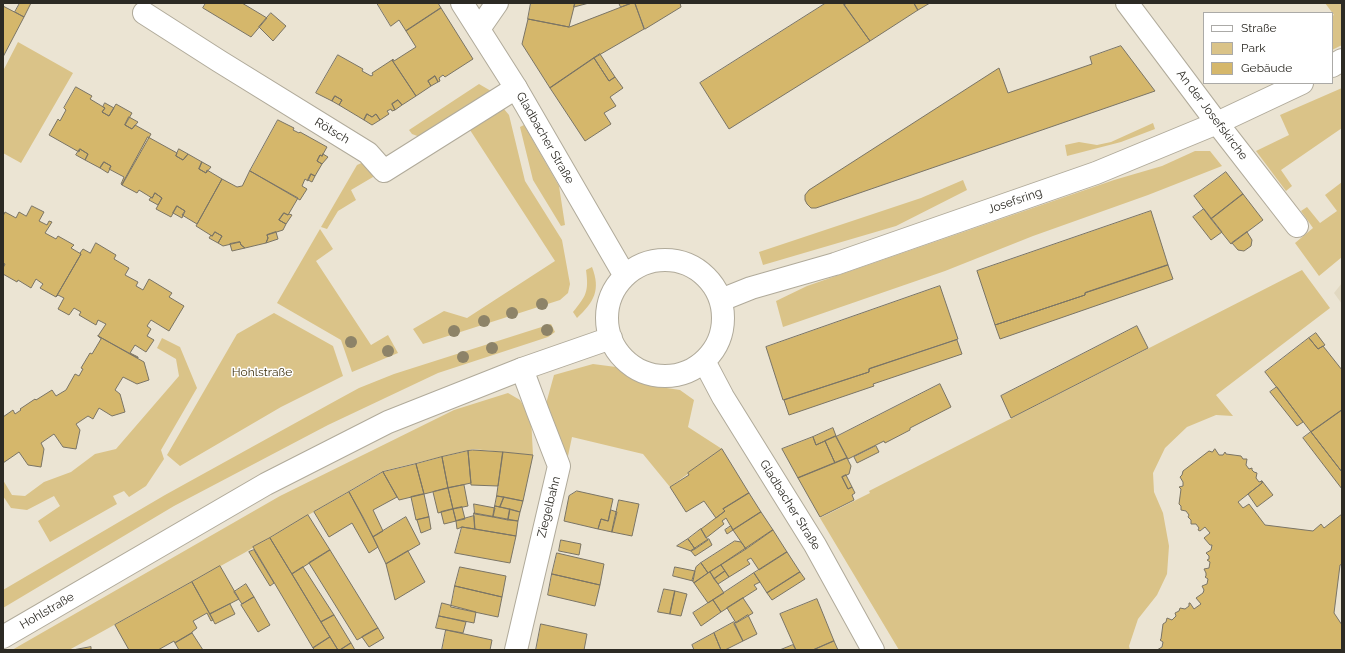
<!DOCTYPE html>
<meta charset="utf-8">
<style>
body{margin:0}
#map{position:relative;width:1345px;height:653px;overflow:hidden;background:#ebe4d3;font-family:Raleway,sans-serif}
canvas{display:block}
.frame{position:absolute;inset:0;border:4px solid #2c2a24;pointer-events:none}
.legend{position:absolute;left:1203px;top:12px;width:130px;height:72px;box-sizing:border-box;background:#fff;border:1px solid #abaaa7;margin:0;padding:5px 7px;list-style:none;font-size:12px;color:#2c2a24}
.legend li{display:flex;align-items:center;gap:8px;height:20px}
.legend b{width:20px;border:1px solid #abaaa7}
</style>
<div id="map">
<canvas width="1345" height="653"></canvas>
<div class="frame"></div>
<ul class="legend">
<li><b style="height:5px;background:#fff"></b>Straße</li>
<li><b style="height:11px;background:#dac388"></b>Park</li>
<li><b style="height:11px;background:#d5b76b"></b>Gebäude</li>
</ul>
</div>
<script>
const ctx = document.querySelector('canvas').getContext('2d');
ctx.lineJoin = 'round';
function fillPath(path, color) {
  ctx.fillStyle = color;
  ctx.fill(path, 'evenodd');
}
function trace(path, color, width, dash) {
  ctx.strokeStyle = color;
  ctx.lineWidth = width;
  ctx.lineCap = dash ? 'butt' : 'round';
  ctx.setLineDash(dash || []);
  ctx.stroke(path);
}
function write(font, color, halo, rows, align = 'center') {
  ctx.font = font + ' Raleway,sans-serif';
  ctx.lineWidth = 3;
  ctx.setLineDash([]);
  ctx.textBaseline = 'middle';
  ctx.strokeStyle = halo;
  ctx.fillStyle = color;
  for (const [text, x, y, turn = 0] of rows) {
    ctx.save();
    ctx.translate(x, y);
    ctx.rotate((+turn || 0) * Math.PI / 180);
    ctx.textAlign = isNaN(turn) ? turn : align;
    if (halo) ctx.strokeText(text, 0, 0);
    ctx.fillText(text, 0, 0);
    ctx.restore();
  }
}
fillPath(new Path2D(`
 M 1342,283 L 1342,304 L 1334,293 Z`), '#e1d8c1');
fillPath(new Path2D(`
 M 1325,3 L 1342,3 L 1342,45 L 1332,50 L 1332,16 L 1334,15 Z
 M 18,42 L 73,73 L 21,163 L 3,153 L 3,71 Z
 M 479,84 L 491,91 L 420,137 L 412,134 L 409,130 Z
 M 1342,88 L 1342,128 L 1281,170 L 1292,186 L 1286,191 L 1256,151 L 1289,135 L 1280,115 Z
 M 504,109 L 509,115 L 525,181 L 562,240 L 570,284 L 568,293 L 560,300 L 423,344 L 413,329 L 444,311 L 467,318 L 555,261 L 470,130 Z
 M 1153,123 L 1155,129 L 1121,142 L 1067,156 L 1065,145 L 1079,142 L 1097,145 L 1111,142 Z
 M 524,125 L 559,186 L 565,225 L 561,226 L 533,180 L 520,127 Z
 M 1195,151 L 1210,151 L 1222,166 L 1148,195 L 1033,236 L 945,271 L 783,327 L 776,301 L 807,286 L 1114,180 L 1162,166 Z
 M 366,161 L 372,163 L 373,177 L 351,190 L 356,200 L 338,211 L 327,229 L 321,227 L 357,165 Z
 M 963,180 L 967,190 L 896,226 L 763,265 L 759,252 L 921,198 Z
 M 1342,182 L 1342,257 L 1319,276 L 1295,243 L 1313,228 L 1301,211 L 1307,207 L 1320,223 L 1337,211 L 1325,195 Z
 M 320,229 L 333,249 L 316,261 L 371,345 L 388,335 L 398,353 L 352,372 L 341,340 L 277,303 Z
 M 592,267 C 601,290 594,302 577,318 L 573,312 C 586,296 589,292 586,270 Z
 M 1302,270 L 1330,308 L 1216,395 L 1233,416 L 1216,415 L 1187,427 L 1165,448 L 1153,473 L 1154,492 L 1163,513 L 1169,546 L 1167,574 L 1157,595 L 1138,619 L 1129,646 L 1130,650 L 899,650 L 820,518 L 870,493 L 869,491 Z
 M 274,313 L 333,346 L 343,376 L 281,407 L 180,466 L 167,455 L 237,334 Z
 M 551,324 L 555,332 L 548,337 L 438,373 L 328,425 L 174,506 L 3,608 L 3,590 L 165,495 L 337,400 L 359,388 L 394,374 Z
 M 162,338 L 180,347 L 197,388 L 161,450 L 164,459 L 146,486 L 129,497 L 124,491 L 113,496 L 117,504 L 50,542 L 38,521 L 60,506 L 54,496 L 27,510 L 11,508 L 3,496 L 3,480 L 12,495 L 25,496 L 44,482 L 71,472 L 95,454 L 116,449 L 179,376 L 176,359 L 157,348 Z
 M 593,364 L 616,367 L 635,379 L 660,387 L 680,390 L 694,400 L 688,427 L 722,449 L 670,487 L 643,454 L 572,437 L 568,456 L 560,454 L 544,411 L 554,375 Z
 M 508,393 L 520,400 L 531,418 L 533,455 L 473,449 L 383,471 L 244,553 L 69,650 L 12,650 L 280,496 L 454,410 Z`), '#dac388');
const building = new Path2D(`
 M 20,3 L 31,3 L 24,17 L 15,12 Z
 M 206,3 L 242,3 L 267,18 L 251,37 L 203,8 Z
 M 377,3 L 438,3 L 441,8 L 406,31 L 399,20 L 391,26 Z
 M 531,3 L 575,3 L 569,27 L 528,19 Z
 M 575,3 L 589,3 L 574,7 Z
 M 619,3 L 632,3 L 621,7 Z
 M 632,3 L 635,3 L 644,29 L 594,58 L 550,88 L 522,44 L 528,19 L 569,27 Z
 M 635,3 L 680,3 L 681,7 L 645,29 Z
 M 826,3 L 843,3 L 870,41 L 729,129 L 700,83 Z
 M 848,3 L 914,3 L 918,10 L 870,41 L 844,5 Z
 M 914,3 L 930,3 L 918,10 Z
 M 3,6 L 24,17 L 3,57 Z
 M 441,8 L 473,59 L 445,77 L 443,75 L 439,78 L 440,81 L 438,82 L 435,76 L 428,81 L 431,86 L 416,96 L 392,60 L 393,59 L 394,61 L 416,47 L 406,31 Z
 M 271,13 L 286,26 L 273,41 L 259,27 Z
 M 1121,46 L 1155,91 L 816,208 L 811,208 L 807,204 L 805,200 L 805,195 L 809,190 L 999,68 L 1008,93 L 1092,64 L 1090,57 Z
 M 600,54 L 615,77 L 609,81 L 594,58 Z
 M 338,55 L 363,69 L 362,71 L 371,76 L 373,75 L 372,73 L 392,60 L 416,96 L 402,105 L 398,100 L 392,104 L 395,110 L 392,111 L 391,109 L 387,111 L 389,114 L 380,120 L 376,114 L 372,117 L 367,114 L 364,120 L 339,105 L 342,100 L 335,96 L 332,101 L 316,93 Z
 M 594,58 L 609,81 L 615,77 L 623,88 L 610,97 L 616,106 L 604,113 L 611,124 L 585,141 L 550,88 Z
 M 435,76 L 438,82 L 431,86 L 428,81 Z
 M 76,87 L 92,96 L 90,99 L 105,108 L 102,112 L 109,116 L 116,104 L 132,113 L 125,125 L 132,129 L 135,125 L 151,134 L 122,185 L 121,184 L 124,177 L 109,169 L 111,166 L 104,162 L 100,168 L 85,160 L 88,154 L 80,149 L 79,152 L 49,135 L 58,119 L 60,121 L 66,110 L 64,108 Z
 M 335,96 L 342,100 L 339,105 L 332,101 Z
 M 398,100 L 402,105 L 395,110 L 392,104 Z
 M 105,103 L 114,108 L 109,116 L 102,112 L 105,108 L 103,107 Z
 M 367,114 L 372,117 L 376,114 L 380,120 L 372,125 L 364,120 Z
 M 129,117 L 138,122 L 132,129 L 125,125 Z
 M 278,120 L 294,128 L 293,130 L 299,133 L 300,132 L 327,147 L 322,156 L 320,155 L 317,161 L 322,164 L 315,176 L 311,174 L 308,181 L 305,179 L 302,186 L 307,189 L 300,200 L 250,171 Z
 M 148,137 L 177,153 L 176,156 L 183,160 L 188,154 L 202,162 L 199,169 L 206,173 L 207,170 L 222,179 L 197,224 L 182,215 L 185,211 L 177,206 L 171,217 L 156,209 L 162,198 L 155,193 L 152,198 L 139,190 L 137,193 L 122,185 Z
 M 80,149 L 88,154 L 85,160 L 76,155 Z
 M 179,149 L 188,154 L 183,160 L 176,156 Z
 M 323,154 L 328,157 L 322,164 L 317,161 L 320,155 L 322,156 Z
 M 104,162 L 111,166 L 108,173 L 100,168 Z
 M 202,162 L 211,167 L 206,173 L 199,169 Z
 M 250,171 L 298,198 L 288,215 L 284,213 L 279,220 L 286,224 L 283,230 L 267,235 L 268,238 L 266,243 L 245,248 L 241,245 L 240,242 L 223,246 L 218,243 L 222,236 L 215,232 L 212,236 L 196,226 L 222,179 L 237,187 L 242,186 Z
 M 1226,172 L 1243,194 L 1211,219 L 1194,196 Z
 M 311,174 L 315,176 L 312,182 L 308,180 Z
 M 155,193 L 162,198 L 158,205 L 149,200 L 151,197 L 152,198 Z
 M 1243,194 L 1263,220 L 1231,244 L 1211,219 Z
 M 32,206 L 44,212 L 39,221 L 47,225 L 49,221 L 52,222 L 45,233 L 56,239 L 58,236 L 74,245 L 71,248 L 81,254 L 56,297 L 40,288 L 43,284 L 36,279 L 31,288 L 18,280 L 17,282 L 3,274 L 3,268 L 5,264 L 3,263 L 3,216 L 5,212 L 16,218 L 19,212 L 26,216 Z
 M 177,206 L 185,211 L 182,218 L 173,213 Z
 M 1204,209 L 1222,232 L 1211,240 L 1193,217 Z
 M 1151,211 L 1168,265 L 1085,293 L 1085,295 L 995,325 L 977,271 Z
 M 284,213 L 288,215 L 289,214 L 292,215 L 286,224 L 279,220 Z
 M 215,232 L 222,236 L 218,243 L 209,238 L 211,235 L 212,236 Z
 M 276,232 L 278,239 L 266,243 L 268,238 L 267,235 Z
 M 1247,232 L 1252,240 L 1251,246 L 1244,251 L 1238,250 L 1232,243 Z
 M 240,242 L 241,245 L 245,248 L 232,251 L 230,244 Z
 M 96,243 L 116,255 L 114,259 L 129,268 L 125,275 L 138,282 L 136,286 L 143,290 L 149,279 L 172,293 L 169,297 L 184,306 L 169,331 L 151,320 L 147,326 L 151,329 L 147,336 L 154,340 L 146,352 L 135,345 L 130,353 L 138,357 L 138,358 L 98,336 L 106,324 L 98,320 L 96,325 L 79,315 L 81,312 L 74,308 L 69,315 L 58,309 L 64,298 L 58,295 L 56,297 L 81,254 L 80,253 L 83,249 L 90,253 Z
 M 1168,265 L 1173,279 L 1000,339 L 995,325 L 1085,295 L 1085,293 Z
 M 940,286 L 958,339 L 869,369 L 869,372 L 783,400 L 766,347 Z
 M 1137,326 L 1148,348 L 1011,418 L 1001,396 Z
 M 1316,333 L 1325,345 L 1318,349 L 1309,338 Z
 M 98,336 L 144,362 L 149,380 L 137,384 L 123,377 L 115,390 L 120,394 L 125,412 L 112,416 L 99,408 L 93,419 L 88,416 L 76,424 L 80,430 L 76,449 L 63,447 L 54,434 L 41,443 L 44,449 L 41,467 L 28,465 L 19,452 L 3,463 L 3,417 L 13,410 L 15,414 L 21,410 L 20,409 L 35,399 L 36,400 L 52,390 L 56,396 L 66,390 L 75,374 L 79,376 L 83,369 L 81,368 L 90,353 L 92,354 L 101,339 Z
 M 1309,338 L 1318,349 L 1323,346 L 1342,370 L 1342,410 L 1311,432 L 1265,372 Z
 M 957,340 L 962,354 L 873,384 L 874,386 L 789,415 L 784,400 L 869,372 L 869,369 Z
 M 940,384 L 951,407 L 910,428 L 910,430 L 885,443 L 884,441 L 848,459 L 836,437 Z
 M 1277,387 L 1303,422 L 1297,426 L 1270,392 Z
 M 1342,410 L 1342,472 L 1311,432 Z
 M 833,428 L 836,436 L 816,445 L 813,437 Z
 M 1311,432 L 1342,472 L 1342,489 L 1303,438 Z
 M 836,436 L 847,458 L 835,463 L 825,441 Z
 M 813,437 L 816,445 L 825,441 L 835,463 L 798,478 L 782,449 Z
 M 876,446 L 879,452 L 857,463 L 854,457 Z
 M 722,449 L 749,493 L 723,509 L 725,511 L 716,518 L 704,501 L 686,512 L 670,487 L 689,475 L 688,473 Z
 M 1215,449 L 1219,455 L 1223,455 L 1225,452 L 1226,454 L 1241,456 L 1243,459 L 1247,459 L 1246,465 L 1249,469 L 1252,468 L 1252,470 L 1254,472 L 1257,473 L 1256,478 L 1259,482 L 1262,481 L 1262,483 L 1238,502 L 1243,508 L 1249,504 L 1265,525 L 1313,531 L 1321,524 L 1324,528 L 1342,514 L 1342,564 L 1340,565 L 1334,613 L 1342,625 L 1342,650 L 1157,650 L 1162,647 L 1163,642 L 1160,640 L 1161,639 L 1163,624 L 1166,622 L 1167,618 L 1172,620 L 1176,616 L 1175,613 L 1179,611 L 1180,608 L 1185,609 L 1189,606 L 1189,603 L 1190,603 L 1194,609 L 1201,604 L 1196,598 L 1203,593 L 1204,590 L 1202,586 L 1207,584 L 1208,579 L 1205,577 L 1206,576 L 1206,573 L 1204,569 L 1209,568 L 1210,562 L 1207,560 L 1209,559 L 1209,556 L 1206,553 L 1211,550 L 1212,545 L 1210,545 L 1204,538 L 1210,533 L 1205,527 L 1200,531 L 1198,530 L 1199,528 L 1196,524 L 1191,524 L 1191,520 L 1188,517 L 1189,515 L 1186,511 L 1181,510 L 1181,506 L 1179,504 L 1181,489 L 1179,487 L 1183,486 L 1183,482 L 1180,477 L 1182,475 L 1183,471 L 1209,451 L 1212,452 Z
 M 473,450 L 503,452 L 498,486 L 471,485 L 468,451 Z
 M 468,451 L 471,483 L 448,488 L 442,457 Z
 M 503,452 L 533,455 L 523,501 L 497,496 Z
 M 442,457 L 448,488 L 424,494 L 416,464 Z
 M 847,458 L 851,466 L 849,474 L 842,477 L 848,489 L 852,487 L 855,493 L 852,495 L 854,500 L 820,517 L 798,478 Z
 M 416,464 L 424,494 L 399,500 L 383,472 Z
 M 383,472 L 397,497 L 373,510 L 383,531 L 373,537 L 349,492 Z
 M 846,475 L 852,487 L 848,489 L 842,477 Z
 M 1262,481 L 1273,495 L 1257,507 L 1248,494 L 1262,483 Z
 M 464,485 L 468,506 L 453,509 L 448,488 Z
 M 448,488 L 453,509 L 438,513 L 433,492 Z
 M 577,491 L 613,499 L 608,521 L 601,519 L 598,529 L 564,521 L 569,496 Z
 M 349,492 L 363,517 L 378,547 L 369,553 L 352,523 L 329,537 L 314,512 Z
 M 749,493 L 761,512 L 733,530 L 726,518 L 722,521 L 724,524 L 706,538 L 701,529 L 725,511 L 723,509 Z
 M 424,494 L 429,517 L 416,520 L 411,497 Z
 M 497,496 L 504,497 L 500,507 L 495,506 Z
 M 504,497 L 523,501 L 520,512 L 500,507 Z
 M 619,500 L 639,504 L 632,536 L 612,532 Z
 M 474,504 L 495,508 L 493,517 L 475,514 Z
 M 495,506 L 510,509 L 508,520 L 493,517 Z
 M 462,507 L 465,519 L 456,521 L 453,509 Z
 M 453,509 L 456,521 L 444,524 L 441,512 Z
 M 510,509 L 520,512 L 518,521 L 508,520 Z
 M 611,510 L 617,512 L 612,532 L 598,529 L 601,519 L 608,521 Z
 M 761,512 L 773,530 L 746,549 L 733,530 Z
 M 474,513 L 518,521 L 516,536 L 475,529 Z
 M 308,515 L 330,550 L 292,574 L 270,538 Z
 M 474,516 L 475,529 L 462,527 L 457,529 L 456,521 Z
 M 406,517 L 420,544 L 386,564 L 373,537 Z
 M 429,517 L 431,529 L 421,533 L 417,520 Z
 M 731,526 L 733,530 L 727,534 L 725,530 Z
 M 462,527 L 516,536 L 510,563 L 455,553 Z
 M 701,529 L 708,540 L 695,549 L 688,539 Z
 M 773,530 L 787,552 L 759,570 L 751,558 L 747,560 L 750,564 L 729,577 L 721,565 Z
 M 270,538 L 330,637 L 313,648 L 253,547 Z
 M 688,539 L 695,549 L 691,551 L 677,546 Z
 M 709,539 L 712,545 L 695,556 L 691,551 Z
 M 561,540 L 581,544 L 579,555 L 559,551 Z
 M 735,541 L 741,542 L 746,549 L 708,573 L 701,563 Z
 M 254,550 L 274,583 L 270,586 L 249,552 Z
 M 330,550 L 378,628 L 357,640 L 309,563 Z
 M 408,551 L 425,582 L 395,600 L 386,564 Z
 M 787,552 L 800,572 L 767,593 L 754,573 Z
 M 557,553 L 604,564 L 600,585 L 552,574 Z
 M 701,563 L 708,573 L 694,583 L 692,580 L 696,567 Z
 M 721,565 L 725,571 L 714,579 L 710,572 Z
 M 220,566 L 239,599 L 210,614 L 192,582 Z
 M 303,567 L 334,615 L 321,622 L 292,574 Z
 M 460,567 L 506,576 L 502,597 L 455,586 Z
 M 675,567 L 695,571 L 693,581 L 673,576 Z
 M 725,571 L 729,577 L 718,584 L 714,579 Z
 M 710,572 L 724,593 L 708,603 L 694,583 Z
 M 800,572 L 805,579 L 772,600 L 767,593 Z
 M 754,573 L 760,582 L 754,585 L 757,589 L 721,612 L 713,600 Z
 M 552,574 L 600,585 L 595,606 L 548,595 Z
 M 192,582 L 213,620 L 211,621 L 207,613 L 193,621 L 197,628 L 192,632 L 192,633 L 175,643 L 174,641 L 158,650 L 129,650 L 115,625 Z
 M 246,584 L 254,597 L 242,604 L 234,592 Z
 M 455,586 L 502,597 L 498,617 L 451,607 Z
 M 664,589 L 675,591 L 670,614 L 658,612 Z
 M 675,591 L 687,594 L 681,616 L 670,614 Z
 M 254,597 L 270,625 L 258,632 L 241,605 Z
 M 743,598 L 753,613 L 736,623 L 727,608 Z
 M 817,599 L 834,641 L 813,650 L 796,650 L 780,614 Z
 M 713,600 L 721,612 L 701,626 L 693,613 Z
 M 442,603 L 476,612 L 474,623 L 439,616 Z
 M 230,604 L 235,614 L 215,624 L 210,614 Z
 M 334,615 L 351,643 L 340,650 L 338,650 L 321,622 Z
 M 748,615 L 757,634 L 743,641 L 734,624 Z
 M 439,616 L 466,622 L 463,633 L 436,628 Z
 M 734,622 L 743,641 L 725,650 L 721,650 L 714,633 Z
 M 541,624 L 587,634 L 584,650 L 536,650 Z
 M 378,628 L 384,638 L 369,647 L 362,637 Z
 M 446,630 L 492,640 L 490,650 L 442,650 Z
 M 192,633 L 203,650 L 179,650 L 175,643 Z
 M 714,633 L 721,650 L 694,650 L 692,645 Z
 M 330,637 L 338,650 L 315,650 L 313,648 Z
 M 834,641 L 838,650 L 813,650 Z
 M 351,643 L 355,650 L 340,650 Z
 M 793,645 L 796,650 L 780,650 Z
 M 91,647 L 91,650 L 73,650 Z`);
fillPath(building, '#d5b76b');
trace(building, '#7a7465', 1);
const minor = new Path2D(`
 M 1127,3 L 1217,123 L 1297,226
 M 144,13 L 219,61 L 368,153 L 384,171 L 516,88
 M 479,29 L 497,3
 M 516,650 L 559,466 L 538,412 L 522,369`);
const secondary = new Path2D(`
 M 462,3 L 516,88 L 625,276
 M 1332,66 L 1342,60
 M607 318a58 58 0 1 1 116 0a58 58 0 1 1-116 0Z
 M 721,300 L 751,288 L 835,264 L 1096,173 L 1217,123 L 1302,83
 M 704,361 L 723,397 L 815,545 L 873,650
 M 3,637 L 266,484 L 388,422 L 522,369 L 611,338`);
trace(minor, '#b0aa9a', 24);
trace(secondary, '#b0aa9a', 24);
trace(minor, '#fff', 22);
trace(secondary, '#fff', 22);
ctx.fillStyle = '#8d8368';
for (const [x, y] of [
 [542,304],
 [512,313],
 [484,321],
 [547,330],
 [454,331],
 [351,342],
 [492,348],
 [388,351],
 [463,357]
]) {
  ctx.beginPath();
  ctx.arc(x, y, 6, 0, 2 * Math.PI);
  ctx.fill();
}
write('12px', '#2c2a24', '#fff', [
 ["An der Josefskirche",1212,115,53],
 ["Rötsch",332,131,31],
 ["Gladbacher Straße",545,138,60],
 ["Josefsring",1015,201,-19],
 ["Gladbacher Straße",790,505,58],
 ["Ziegelbahn",549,507,-76],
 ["Hohlstraße",47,611,-30]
]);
write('12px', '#403311', '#fff', [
 ["Hohlstraße",262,372]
]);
</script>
